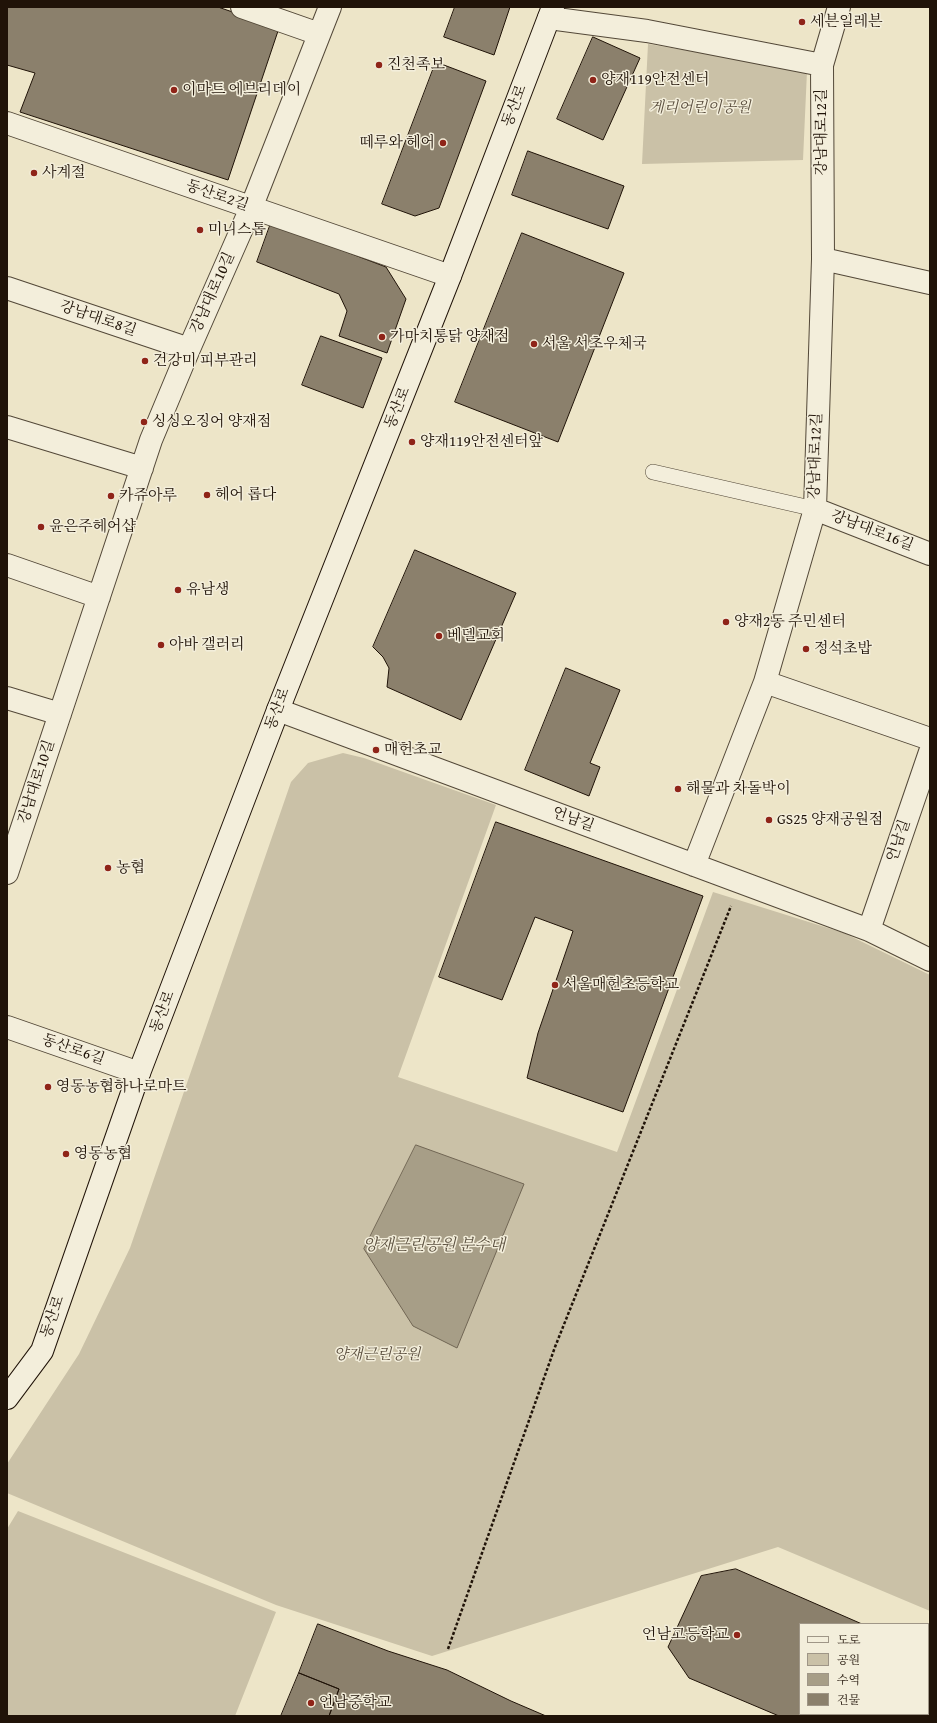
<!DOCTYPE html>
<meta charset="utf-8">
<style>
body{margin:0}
#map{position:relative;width:937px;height:1723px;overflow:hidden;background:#ede5c8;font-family:"Gentium Book Plus","Noto Serif KR",serif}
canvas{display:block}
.frame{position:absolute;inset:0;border:8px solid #201308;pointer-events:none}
.legend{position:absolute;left:799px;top:1623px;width:130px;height:92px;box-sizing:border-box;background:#f3eedb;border:1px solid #9f9687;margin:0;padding:5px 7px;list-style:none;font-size:12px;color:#201308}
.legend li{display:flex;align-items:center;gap:8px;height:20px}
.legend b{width:20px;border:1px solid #9f9687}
</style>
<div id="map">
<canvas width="937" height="1723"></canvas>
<div class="frame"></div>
<ul class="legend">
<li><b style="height:5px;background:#f3eedb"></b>도로</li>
<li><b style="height:11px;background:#cac1a7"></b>공원</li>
<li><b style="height:11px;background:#a79e87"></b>수역</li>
<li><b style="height:11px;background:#8b806c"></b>건물</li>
</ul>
</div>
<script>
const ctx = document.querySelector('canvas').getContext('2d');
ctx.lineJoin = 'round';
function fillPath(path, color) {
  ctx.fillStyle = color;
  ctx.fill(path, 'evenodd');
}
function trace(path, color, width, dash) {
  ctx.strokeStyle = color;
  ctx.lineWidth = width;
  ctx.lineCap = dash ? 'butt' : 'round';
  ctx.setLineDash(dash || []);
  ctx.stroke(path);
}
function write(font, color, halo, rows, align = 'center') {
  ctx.font = font + ' "Gentium Book Plus","Noto Serif KR",serif';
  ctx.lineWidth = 3;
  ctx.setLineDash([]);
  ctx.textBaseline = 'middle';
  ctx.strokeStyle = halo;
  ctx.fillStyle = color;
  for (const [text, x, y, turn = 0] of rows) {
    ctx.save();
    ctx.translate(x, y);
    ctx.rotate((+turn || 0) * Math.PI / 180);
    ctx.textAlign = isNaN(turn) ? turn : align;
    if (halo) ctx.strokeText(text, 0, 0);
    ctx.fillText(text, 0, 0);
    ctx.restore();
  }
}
fillPath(new Path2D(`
 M 648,44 L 807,71 L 803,160 L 642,164 Z
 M 343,753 L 364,758 L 496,805 L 398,1077 L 617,1152 L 713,892 L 844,933 L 930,975 L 930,1611 L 778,1547 L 432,1656 L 276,1605 L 7,1493 L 7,1464 L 79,1354 L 130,1248 L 291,782 L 308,763 Z
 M 18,1511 L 276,1612 L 235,1716 L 7,1716 L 7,1529 Z`), '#cac1a7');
const water = new Path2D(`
 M 416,1145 L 524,1184 L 457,1348 L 413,1326 L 364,1249 Z`);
fillPath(water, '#a79e87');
trace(water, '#716654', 1);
const building = new Path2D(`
 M 7,7 L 218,7 L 279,28 L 228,180 L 20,112 L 35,73 L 7,65 Z
 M 455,7 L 510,7 L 494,55 L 444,37 Z
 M 593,37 L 640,58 L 603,140 L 557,119 Z
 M 436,62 L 486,81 L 439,208 L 415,216 L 382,204 Z
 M 528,151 L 624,186 L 608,229 L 512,195 Z
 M 271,223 L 386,267 L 406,299 L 387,353 L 339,336 L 347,311 L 339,294 L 257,262 Z
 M 522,233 L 624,273 L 558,442 L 455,402 Z
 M 321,336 L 382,358 L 363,408 L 302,385 Z
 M 415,550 L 516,593 L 461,720 L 387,687 L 389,668 L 383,657 L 373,647 Z
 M 566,668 L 620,690 L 590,763 L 600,767 L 589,796 L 525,770 Z
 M 496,822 L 703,896 L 623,1112 L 527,1078 L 538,1033 L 573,931 L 535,917 L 502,1000 L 439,977 Z
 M 736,1569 L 862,1624 L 800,1624 L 800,1714 L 904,1714 L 903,1716 L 779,1716 L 689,1678 L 668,1647 L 701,1576 Z
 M 318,1624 L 388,1651 L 447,1670 L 511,1701 L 546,1716 L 329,1716 L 339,1689 L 299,1673 Z
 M 299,1673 L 339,1689 L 329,1716 L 281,1716 Z`);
fillPath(building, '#8b806c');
trace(building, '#201308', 1);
const lane = new Path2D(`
 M 653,472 L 815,509`);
const street = new Path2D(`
 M 242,7 L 319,34
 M 549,18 L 647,31 L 822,65
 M 7,123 L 450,276
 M 823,259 L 930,283
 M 7,288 L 189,349
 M 7,427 L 142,468
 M 815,509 L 930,554
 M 7,565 L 99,597
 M 765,682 L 930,739
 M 7,698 L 60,714
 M 278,710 L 869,930 L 930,960
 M 694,865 L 765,682 L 815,509 L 823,259 L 822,65 L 839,7
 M 7,873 L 151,440 L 189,349 L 251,208 L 330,7
 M 869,930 L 930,752
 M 7,1027 L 139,1073`);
const secondary = new Path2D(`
 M 7,1398 L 42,1351 L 139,1073 L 278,710 L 450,276 L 553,7`);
trace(lane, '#534838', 16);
trace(street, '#534838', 24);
trace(secondary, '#201308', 24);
trace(new Path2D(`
 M 448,1649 L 555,1347 L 731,906`), '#201308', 2.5, [3, 2]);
trace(lane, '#f3eedb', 15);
trace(street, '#f3eedb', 22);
trace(secondary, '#f3eedb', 22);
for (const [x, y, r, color] of [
 [802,22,4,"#8f2418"],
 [379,65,4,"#8f2418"],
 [593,80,4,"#8f2418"],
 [174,90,4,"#8f2418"],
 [443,143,4,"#8f2418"],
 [34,173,4,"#8f2418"],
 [200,230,4,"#8f2418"],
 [382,337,4,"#8f2418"],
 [534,344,4,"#8f2418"],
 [145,361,4,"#8f2418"],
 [144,422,4,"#8f2418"],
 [412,442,4,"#8f2418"],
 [207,495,4,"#8f2418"],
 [111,496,4,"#8f2418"],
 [41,527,4,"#8f2418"],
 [178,590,4,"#8f2418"],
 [726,622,4,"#8f2418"],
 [439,636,4,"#8f2418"],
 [161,645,4,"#8f2418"],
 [806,649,4,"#8f2418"],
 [376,750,4,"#8f2418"],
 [678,789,4,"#8f2418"],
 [769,820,4,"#8f2418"],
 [108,868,4,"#8f2418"],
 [555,985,4,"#8f2418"],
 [48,1087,4,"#8f2418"],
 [66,1154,4,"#8f2418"],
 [737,1635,4,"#8f2418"],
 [311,1703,4,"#8f2418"]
]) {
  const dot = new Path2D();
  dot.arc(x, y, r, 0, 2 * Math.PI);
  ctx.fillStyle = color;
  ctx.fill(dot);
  trace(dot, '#f3eedb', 1.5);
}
write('15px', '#201308', '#f3eedb', [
 ["세븐일레븐",810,22],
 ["진천족보",387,65],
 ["양재119안전센터",601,80],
 ["이마트 에브리데이",182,90],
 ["떼루와 헤어",435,143,"right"],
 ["사계절",42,173],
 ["미니스톱",208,230],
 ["가마치통닭 양재점",390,337],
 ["서울 서초우체국",542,344],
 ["건강미 피부관리",153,361],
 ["싱싱오징어 양재점",152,422],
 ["양재119안전센터앞",420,442],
 ["헤어 롭다",215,495],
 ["카쥬아루",119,496],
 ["윤은주헤어샵",49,527],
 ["유남생",186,590],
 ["양재2동 주민센터",734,622],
 ["베델교회",447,636],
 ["아바 갤러리",169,645],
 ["정석초밥",814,649],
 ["매헌초교",384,750],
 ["해물과 차돌박이",686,789],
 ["GS25 양재공원점",777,820],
 ["농협",116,868],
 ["서울매헌초등학교",563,985],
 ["영동농협하나로마트",56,1087],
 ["영동농협",74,1154],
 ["언남고등학교",729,1635,"right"],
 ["언남중학교",319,1703]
], 'left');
write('15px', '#201308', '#f3eedb', [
 ["동산로",515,106,-69],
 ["강남대로12길",822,132,-90],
 ["동산로2길",217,196,19],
 ["강남대로10길",213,293,-66],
 ["강남대로8길",98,319,19],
 ["동산로",398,408,-68],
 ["강남대로12길",816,456,-88],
 ["강남대로16길",872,531,21],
 ["동산로",278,709,-69],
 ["강남대로10길",37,782,-72],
 ["언남길",573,820,20],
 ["언남길",899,841,-71],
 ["동산로",163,1012,-69],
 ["동산로6길",73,1050,19],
 ["동산로",53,1317,-71]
]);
write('italic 15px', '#5c5040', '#f3eedb', [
 ["게리어린이공원",700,108],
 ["양재근린공원",377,1355]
]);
write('italic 16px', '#5d5241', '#f3eedb', [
 ["양재근린공원 분수대",434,1246]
]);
</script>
